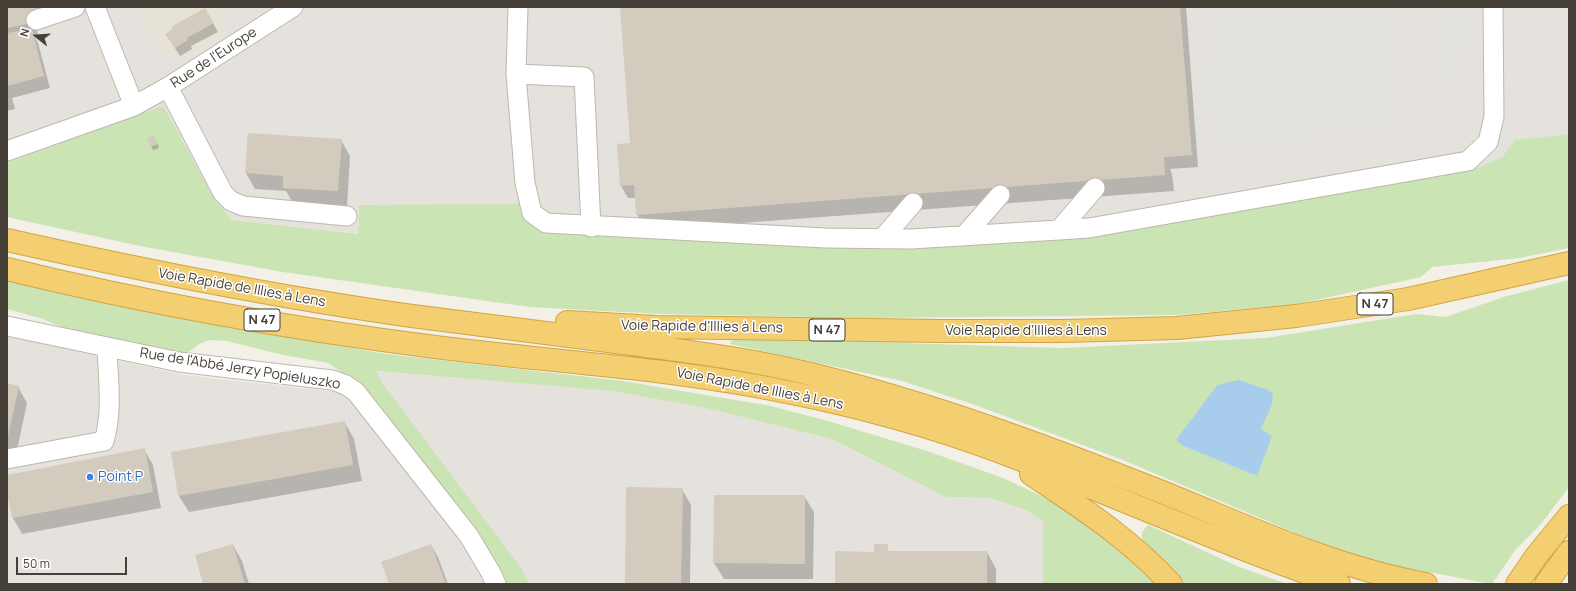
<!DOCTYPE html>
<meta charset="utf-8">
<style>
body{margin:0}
#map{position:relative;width:1576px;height:591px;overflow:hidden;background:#f2f0e7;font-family:Manrope,sans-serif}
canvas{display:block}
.frame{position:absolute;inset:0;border:8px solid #454037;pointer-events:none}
.north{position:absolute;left:16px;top:16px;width:40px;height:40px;-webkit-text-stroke:3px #fff;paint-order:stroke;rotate:287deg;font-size:11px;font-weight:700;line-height:16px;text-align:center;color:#454037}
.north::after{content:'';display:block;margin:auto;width:14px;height:18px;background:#454037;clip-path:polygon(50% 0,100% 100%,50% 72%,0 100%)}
.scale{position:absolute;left:16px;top:557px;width:111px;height:18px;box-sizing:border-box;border:2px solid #454037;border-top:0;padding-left:5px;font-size:12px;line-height:14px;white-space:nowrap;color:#454037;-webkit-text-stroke:3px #fff;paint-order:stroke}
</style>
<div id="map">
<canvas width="1576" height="591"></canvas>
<div class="frame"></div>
<div class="north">N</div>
<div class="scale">50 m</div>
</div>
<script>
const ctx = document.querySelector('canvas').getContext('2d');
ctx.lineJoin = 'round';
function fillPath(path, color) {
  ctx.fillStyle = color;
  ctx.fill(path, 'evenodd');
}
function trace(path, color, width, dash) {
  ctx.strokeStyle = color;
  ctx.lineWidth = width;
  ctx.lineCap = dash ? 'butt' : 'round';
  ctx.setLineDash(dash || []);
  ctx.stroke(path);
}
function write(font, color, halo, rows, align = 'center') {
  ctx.font = font + ' Manrope,sans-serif';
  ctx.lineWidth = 3;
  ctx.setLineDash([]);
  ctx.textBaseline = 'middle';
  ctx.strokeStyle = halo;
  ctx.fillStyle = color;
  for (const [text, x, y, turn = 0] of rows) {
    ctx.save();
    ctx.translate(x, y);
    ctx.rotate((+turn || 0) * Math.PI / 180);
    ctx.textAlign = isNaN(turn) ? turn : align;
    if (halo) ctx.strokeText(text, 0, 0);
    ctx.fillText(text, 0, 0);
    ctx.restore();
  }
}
fillPath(new Path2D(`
 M 139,7 L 223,7 L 225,32 L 182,62 L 162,52 Z`), '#e6e2d6');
fillPath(new Path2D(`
 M 7,7 L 139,7 L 162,52 L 182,62 L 225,32 L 223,7 L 1569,7 L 1569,134 L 1515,140 L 1502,157 L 1476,168 L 1089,234 L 544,230 L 532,226 L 525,219 L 520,204 L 359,206 L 358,234 L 232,220 L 216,202 L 27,156 L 7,163 Z
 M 7,336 L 184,375 L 337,392 L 375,371 L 612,391 L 705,408 L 832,439 L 946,497 L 990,498 L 1026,510 L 1106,569 L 1120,584 L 7,584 Z`), '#e5e1dc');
fillPath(new Path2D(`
 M 163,106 L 216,202 L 232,220 L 358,234 L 359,205 L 520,204 C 522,219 531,225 544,230 L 1089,234 L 1476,168 L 1502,157 L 1515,140 L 1569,134 L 1569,248 L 1519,258 L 1432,267 L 1421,277 L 1298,304 L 1178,315 L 864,318 L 661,314 L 530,307 L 283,272 L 140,246 L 7,217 L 7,163 Z
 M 1569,280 L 1569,487 L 1541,524 L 1516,549 L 1492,584 L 1380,563 L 1317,542 L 1123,460 L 975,405 L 902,381 L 730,344 L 731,341 L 742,338 L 1063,348 L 1266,338 L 1416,314 L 1445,317 L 1507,296 ZM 1217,385 L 1272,405 L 1261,429 L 1257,476 L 1183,446 L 1177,440 Z
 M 7,281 L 259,332 L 386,354 L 623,381 L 771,406 L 828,421 L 927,451 L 1003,478 L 1054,502 L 1109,540 L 1159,584 L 1043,584 L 1043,522 L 1026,510 L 990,498 L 946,497 L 832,439 L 705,408 L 612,391 L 376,371 L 383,384 L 521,568 L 529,584 L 504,584 L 356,382 L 328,363 L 279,354 L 227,341 L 210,340 L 199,344 L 186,354 L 67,329 L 40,318 L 7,309 Z
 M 1148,525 L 1239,567 L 1288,584 L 1179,584 L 1142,544 L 1142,532 Z`), '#cbe4b3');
fillPath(new Path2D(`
 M 1205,7 L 1397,7 L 1406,135 L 1294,143 L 1295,150 L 1204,156 L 1198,65 L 1209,64 Z
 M 1435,7 L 1473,7 L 1467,99 L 1433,78 Z`), '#e4e2df');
fillPath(new Path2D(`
 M 1239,380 L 1268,390 L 1273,393 L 1272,405 L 1261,429 L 1272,436 L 1257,476 L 1183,446 L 1176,440 L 1217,385 Z`), '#a8cceb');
fillPath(new Path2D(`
 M 7,7 L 45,7 L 50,24 L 36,28 L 38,35 L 34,36 L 38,43 L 50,88 L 12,98 L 15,109 L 7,111 Z
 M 621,7 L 1186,7 L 1198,167 L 1170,169 L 1172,174 L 1174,191 L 646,230 L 637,214 L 636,198 L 628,198 L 621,186 L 618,145 L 631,144 Z
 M 205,9 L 218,32 L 191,46 L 192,49 L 180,56 L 171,42 Z
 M 248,134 L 341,140 L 350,156 L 347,207 L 293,203 L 286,191 L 255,189 L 246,173 Z
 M 156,140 L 159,148 L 153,150 L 151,146 Z
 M 7,385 L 18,387 L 27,403 L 16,455 L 7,453 Z
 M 345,423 L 354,439 L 362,481 L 189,512 L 179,496 L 172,453 Z
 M 144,449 L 153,465 L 161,508 L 22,534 L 13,518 L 7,488 L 7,476 Z
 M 682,489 L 691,505 L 690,584 L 626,584 Z
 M 715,496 L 804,496 L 814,512 L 813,579 L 724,579 L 714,563 Z
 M 233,545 L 242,561 L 249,584 L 204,584 Z
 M 431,545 L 438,557 L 448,584 L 390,584 Z
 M 887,545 L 889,553 L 987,552 L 996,569 L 996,584 L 836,584 Z`), '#0003');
fillPath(new Path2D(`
 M 7,7 L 42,7 L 44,12 L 32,23 L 7,28 Z
 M 620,7 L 1180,7 L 1192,155 L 1164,157 L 1165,175 L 636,215 L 634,185 L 620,186 L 617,144 L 630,143 Z
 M 205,8 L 214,23 L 187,38 L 188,40 L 175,48 L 165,34 L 173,29 L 171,27 Z
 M 32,29 L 44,76 L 7,86 L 7,33 Z
 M 248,133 L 342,139 L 338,191 L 283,188 L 283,176 L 245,173 Z
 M 154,136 L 158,144 L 150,147 L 147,138 Z
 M 7,383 L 19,386 L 8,436 L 7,436 Z
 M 345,421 L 353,465 L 178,496 L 171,452 Z
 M 145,448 L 153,492 L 12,518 L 7,493 L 7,475 Z
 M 626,487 L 683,488 L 681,584 L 625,584 Z
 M 714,495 L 805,495 L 805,564 L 713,563 Z
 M 233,544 L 245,584 L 203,584 L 195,555 Z
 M 431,544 L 446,584 L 389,584 L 381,562 Z
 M 874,544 L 888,544 L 888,551 L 987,551 L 987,584 L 835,584 L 835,551 L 874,552 Z`), '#d3ccbe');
const minor = new Path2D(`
 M 95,7 L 134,106
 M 518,7 L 516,74 L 525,183 L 532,213 L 546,223 L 825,238 L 911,239 L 1059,230 L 1089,228 L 1468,161 L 1488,142 L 1494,117 L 1493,7
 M 36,20 L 75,7
 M 516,74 L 584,77 L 591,227
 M 168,87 L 223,193 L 231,201 L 243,206 L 347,216
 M 7,151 L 134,106 L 168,87 L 293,7
 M 1059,230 L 1095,188
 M 964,236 L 1000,195
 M 882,239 L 913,203
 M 7,326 L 179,362 L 332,380 L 346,385 L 356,392 L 469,536 L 491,573 L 496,584
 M 7,459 L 104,441 C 113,411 108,379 107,348`);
const highway = new Path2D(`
 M 7,240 C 141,270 276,297 412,316 C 486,325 559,335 632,344 C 690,352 749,359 806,373 C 928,402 1046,446 1162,492 C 1249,527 1333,567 1426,584
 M 7,269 C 146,303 293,329 435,347 C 554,362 674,368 792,393 C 861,407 931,426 998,451 C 1112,494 1224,545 1339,584
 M 567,322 L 656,327 L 940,331 L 1064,331 L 1177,328 L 1296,316 L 1408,299 L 1569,263
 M 1031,474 C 1083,509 1129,538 1171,584
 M 1517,584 L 1537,555 L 1569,516
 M 1546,584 L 1569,552`);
trace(minor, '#bdb8ab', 21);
trace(highway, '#d3a441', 24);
trace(minor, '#fff', 19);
trace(highway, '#f4cf71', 22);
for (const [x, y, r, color] of [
 [90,477,4,"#3f7fe0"]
]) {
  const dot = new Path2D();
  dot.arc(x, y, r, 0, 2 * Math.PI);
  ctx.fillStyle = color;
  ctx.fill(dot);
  trace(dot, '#fff', 1.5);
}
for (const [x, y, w] of [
 [1375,304,36],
 [262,320,36],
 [827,330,36]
]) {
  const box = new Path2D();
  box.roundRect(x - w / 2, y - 11, w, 22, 3);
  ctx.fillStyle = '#fff';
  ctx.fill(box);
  trace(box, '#454037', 1);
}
write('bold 13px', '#454037', null, [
 ["N 47",1375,304],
 ["N 47",262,320],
 ["N 47",827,330]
]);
write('14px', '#454037', '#fff', [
 ["Rue de l'Europe",214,58,-33],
 ["Voie Rapide de Illies à Lens",242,288,10],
 ["Voie Rapide d’Illies à Lens",702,327,1],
 ["Voie Rapide d’Illies à Lens",1026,331],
 ["Rue de l'Abbé Jerzy Popieluszko",240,369,9],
 ["Voie Rapide de Illies à Lens",760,389,11]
]);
write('14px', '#366cbe', '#fff', [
 ["Point P",98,477]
], 'left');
</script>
